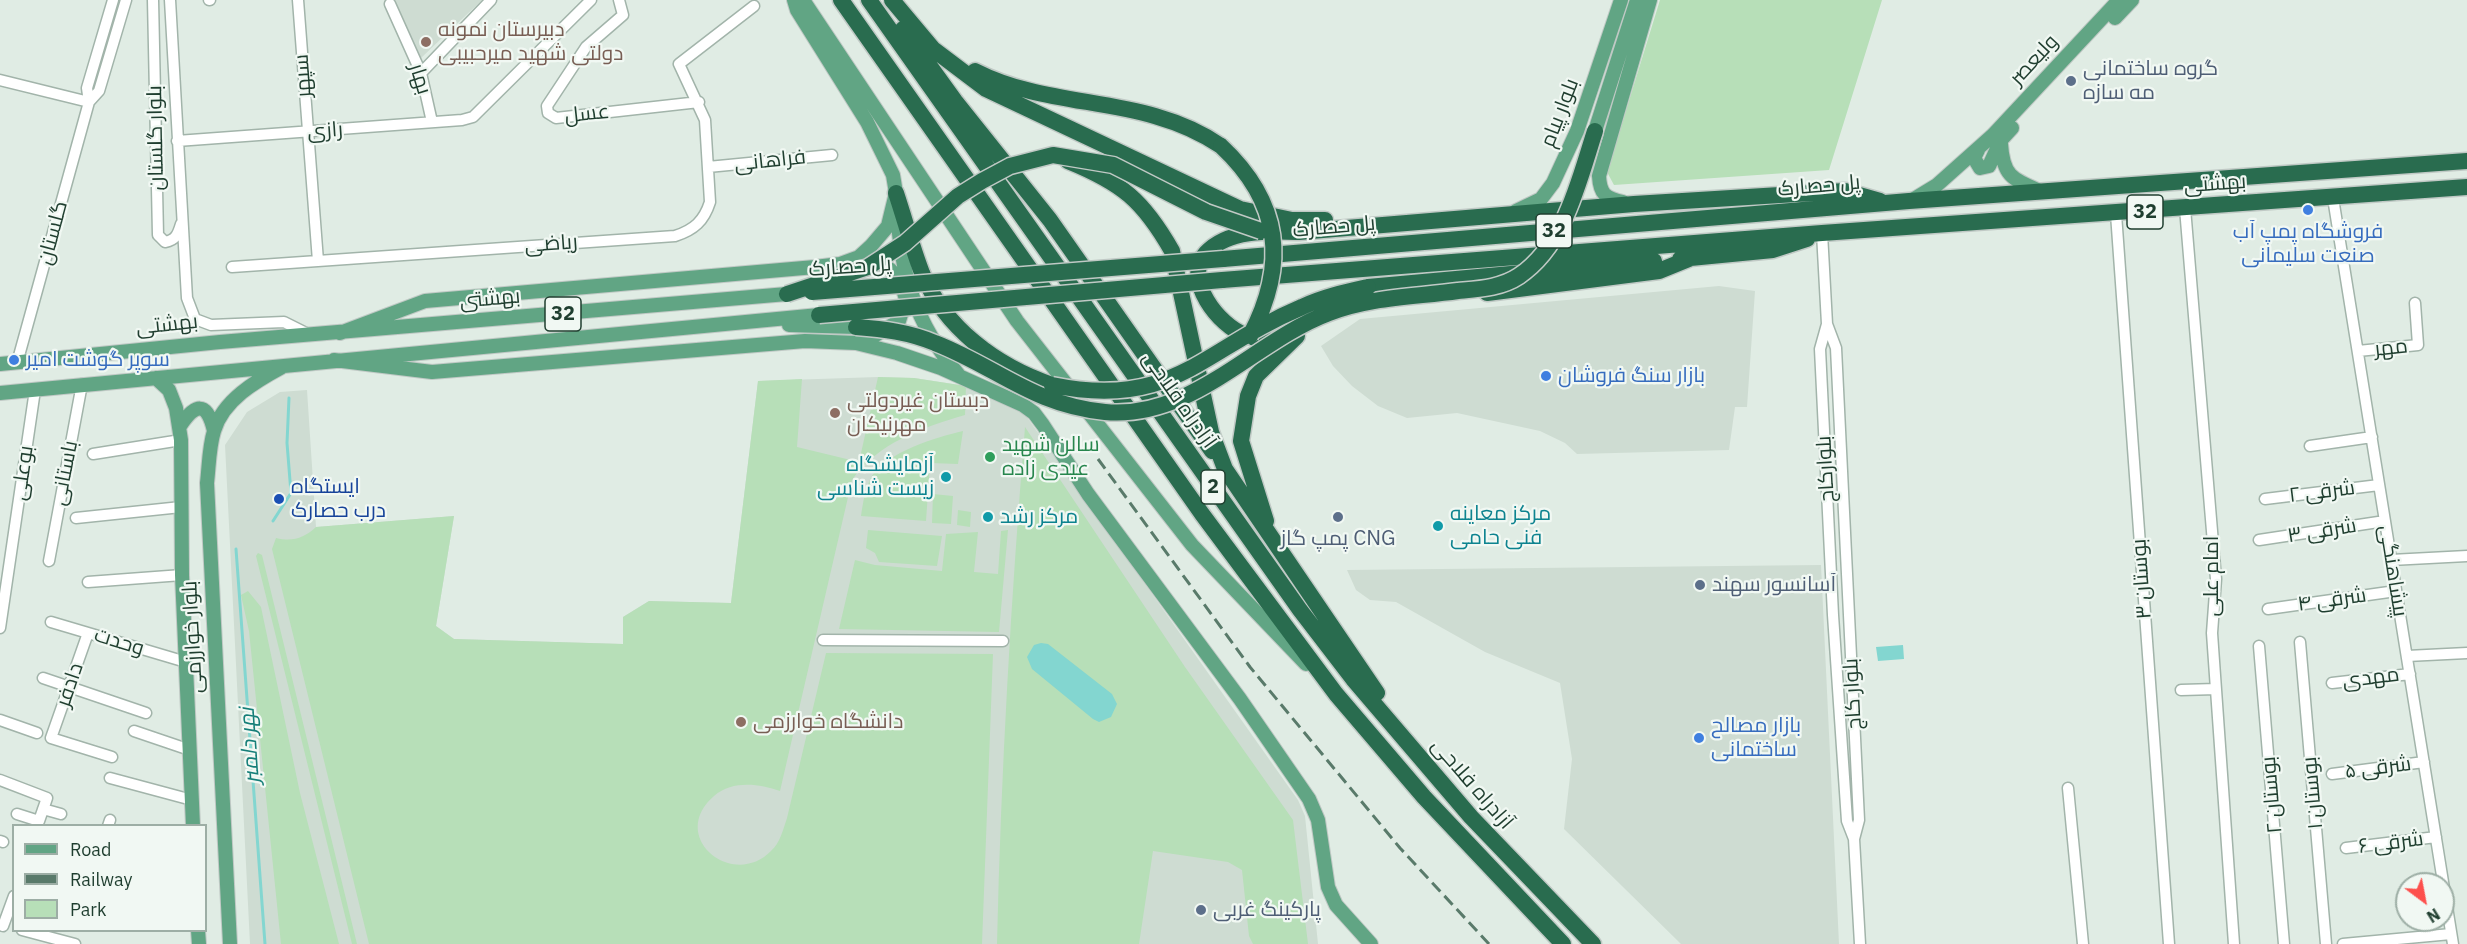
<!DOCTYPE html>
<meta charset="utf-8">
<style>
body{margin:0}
#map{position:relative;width:2467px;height:944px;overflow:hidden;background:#e0ece4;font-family:"IBM Plex Sans",sans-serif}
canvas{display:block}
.legend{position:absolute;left:12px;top:824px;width:195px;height:108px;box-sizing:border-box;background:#f1f8f3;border:2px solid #9daea5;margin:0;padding:8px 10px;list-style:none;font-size:18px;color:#1f3e2f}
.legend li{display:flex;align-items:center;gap:12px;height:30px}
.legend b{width:30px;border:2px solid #9daea5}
.north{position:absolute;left:2395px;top:872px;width:60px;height:60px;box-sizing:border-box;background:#f1f8f3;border:2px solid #9daea5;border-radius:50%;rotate:148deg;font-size:16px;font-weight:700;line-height:24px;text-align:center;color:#1f3e2f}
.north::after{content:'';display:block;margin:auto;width:21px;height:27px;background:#fd504d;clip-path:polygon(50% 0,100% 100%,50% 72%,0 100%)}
</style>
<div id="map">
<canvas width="2467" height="944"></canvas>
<ul class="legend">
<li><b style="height:8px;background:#61a584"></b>Road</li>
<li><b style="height:8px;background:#597a6a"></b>Railway</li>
<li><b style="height:16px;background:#b7dfb8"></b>Park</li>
</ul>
<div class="north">N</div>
</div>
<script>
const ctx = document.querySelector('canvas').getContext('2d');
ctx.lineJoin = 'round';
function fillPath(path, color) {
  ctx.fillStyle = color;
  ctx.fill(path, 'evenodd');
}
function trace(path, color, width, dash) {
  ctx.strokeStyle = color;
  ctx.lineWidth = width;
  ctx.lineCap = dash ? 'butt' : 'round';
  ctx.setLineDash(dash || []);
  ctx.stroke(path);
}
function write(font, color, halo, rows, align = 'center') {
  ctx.font = font + ' "IBM Plex Sans",Cairo,sans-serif';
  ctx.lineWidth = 4.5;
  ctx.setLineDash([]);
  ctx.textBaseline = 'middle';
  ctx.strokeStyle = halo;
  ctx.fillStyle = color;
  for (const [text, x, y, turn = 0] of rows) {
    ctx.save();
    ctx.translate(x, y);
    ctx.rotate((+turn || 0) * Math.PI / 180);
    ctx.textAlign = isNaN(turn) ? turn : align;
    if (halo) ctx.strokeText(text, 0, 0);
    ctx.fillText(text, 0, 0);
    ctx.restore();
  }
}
fillPath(new Path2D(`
 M 394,0 L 482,0 L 421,58 Z
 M 1719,286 L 1755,291 L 1747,407 L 1735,407 L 1729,450 L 1577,454 L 1565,443 L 1540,431 L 1457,413 L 1407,418 L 1378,406 L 1352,386 L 1333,366 L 1321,346 L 1360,319 Z
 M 878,377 L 914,378 L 966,386 L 1024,413 L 1298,800 L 1305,816 L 1318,944 L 250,944 L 225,445 L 247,412 L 280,392 L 307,390 L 316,527 L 454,516 L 436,626 L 454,639 L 623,644 L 623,617 L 649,601 L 731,603 L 758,381 Z
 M 1821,565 L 1839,944 L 1681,944 L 1564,829 L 1572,759 L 1560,683 L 1485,652 L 1396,602 L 1370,600 L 1356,590 L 1347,570 Z`), '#cedcd2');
fillPath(new Path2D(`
 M 1660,0 L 1882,0 L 1829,170 L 1614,185 L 1607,172 Z
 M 878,377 L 914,378 L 966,386 L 965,415 C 924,427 877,443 852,480 L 780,791 C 759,784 733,780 714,796 C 667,837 733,890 771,851 C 780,843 783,830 787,818 L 826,653 L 993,654 L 982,944 L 369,944 L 272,549 L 276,538 C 293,542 304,538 316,527 L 454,516 L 436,626 L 454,639 L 623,644 L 623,617 L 649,601 L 731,603 L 758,381 L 802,379 L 797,447 L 859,462 Z
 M 1025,427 L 1185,667 L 1293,820 L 1308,944 L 1253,944 L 1249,936 L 1242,870 L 1228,862 L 1153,851 L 1139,944 L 997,944 C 1001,771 1011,599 1025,427 Z
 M 963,431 L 958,464 L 930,463 L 926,521 L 861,516 C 863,503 865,488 872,476 C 887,452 937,437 963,431 Z
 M 933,494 L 953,496 L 951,524 L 932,523 Z
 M 958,510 L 971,512 L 970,527 L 957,525 Z
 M 868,530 L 942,536 L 937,566 L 879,562 L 875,553 L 866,548 Z
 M 1008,530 L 999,632 L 839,629 L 855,560 L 875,565 L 942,571 L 946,534 L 978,532 L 974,572 L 998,574 L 1001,531 Z
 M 258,553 L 262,555 L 357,944 L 352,944 L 256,556 Z
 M 248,591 L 261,607 L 300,793 L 339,944 L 281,944 L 249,631 L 241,595 Z`), '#b7dfb8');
fillPath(new Path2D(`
 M 1041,643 L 1048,644 L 1112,694 L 1117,704 L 1111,717 L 1099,722 L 1093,719 L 1032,669 L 1027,657 L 1034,645 Z
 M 1903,645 L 1904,659 L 1878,661 L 1876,647 Z`), '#83d6d0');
trace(new Path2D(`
 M 273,521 L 291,493 L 287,443 L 289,398
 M 236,549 L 265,944`), '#83d6d0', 3);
const minor = new Path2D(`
 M 153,0 L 158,235 L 165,242 C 176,240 178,234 181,224
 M 170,0 L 187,298 L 195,319 L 211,325 L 284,322 L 308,334
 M 209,0 L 210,0
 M 298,0 L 318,261
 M 619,0 L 623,15 L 586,47 L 547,106 L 548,113 L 556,118 L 699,102
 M 390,4 L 421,73 L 432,122
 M 421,73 L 491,0
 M 0,80 L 89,102
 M 89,102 L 99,91 L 126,0
 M 177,141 L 462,120 L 473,117 L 591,0
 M 708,167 L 832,155
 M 2333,198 L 2453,944
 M 2185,208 L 2216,579 L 2212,633 L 2234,944
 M 2116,214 L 2169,944
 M 1822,233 L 1827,324 L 1820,349 L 1833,615 L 1847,821 L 1854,839
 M 232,267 L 675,236 C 694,230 704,221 710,202 L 705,120 L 679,64 L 754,6
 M 1827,324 L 1836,348 L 1859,820 L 1854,839 L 1860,944
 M 2358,351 L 2418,345 L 2415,303
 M 17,363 L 89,102 L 87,88 L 113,0
 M 2310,446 L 2372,437
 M 93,454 L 181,440
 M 2265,499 L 2379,485
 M 76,518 L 181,507
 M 2259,540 L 2385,521
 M 2391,560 L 2467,556
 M 49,561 L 82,384
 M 88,582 L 182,575
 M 2268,609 L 2396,591
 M 51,622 L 186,662
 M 0,628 L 35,390
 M 88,633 L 51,738 L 112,757
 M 823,640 L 1003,641
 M 2300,642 L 2326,944
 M 2259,646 L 2284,944
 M 2407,656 L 2467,653
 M 43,678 L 146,713
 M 2332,683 L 2410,674
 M 2181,690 L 2216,689
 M 0,720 L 37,733
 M 134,731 L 190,750
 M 2332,774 L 2424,762
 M 110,778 L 192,800
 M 0,780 L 47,798 L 39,821 L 17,814
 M 2068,788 L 2083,944
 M 43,809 L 61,814
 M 108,826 L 110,820
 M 0,841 L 3,842
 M 2346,848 L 2436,837
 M 3,926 L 14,896
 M 22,930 L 75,944
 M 2343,944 L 2451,934`);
const major = new Path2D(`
 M 803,0 L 1017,321 L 1192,545 L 1306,664
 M 2115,18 L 2132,0
 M 1595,131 L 1637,0
 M 2001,144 C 2003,176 2012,179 2040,191
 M 1978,150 L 1974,158 L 1980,168 L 1989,166 L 2001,140 L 2012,128
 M 1914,199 L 1937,185 L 1993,135 L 2119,0
 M 1623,202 C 1605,198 1600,194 1599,176 L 1650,0
 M 897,207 C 900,273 915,323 958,374
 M 1516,211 L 1541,199 L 1553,183 L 1577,131 L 1621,0
 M 789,325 L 856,327
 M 340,333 L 425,301 L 815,267 L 840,264 L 859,257 L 871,246 L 888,226 L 896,193 L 893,175 L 867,122 L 797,10 L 794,0
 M 856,343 L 874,336 L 899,321 L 906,299 C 900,278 892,265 870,260
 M 334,360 L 432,372 L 805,341 L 856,343 L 897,353 L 941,368 L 1023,405 L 1034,413 L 1043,425 L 1088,494 L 1240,699 L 1309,799 L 1318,820 L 1328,887 L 1336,905 L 1371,944
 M 0,364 L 220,342 L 787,294
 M 156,378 L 169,390 L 176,408 L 181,440 L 182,575 L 193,826
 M 0,393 L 819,315
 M 180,426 C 195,404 207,400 214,431
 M 198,930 L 199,944
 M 230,944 L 207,483 C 209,466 209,447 214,431 C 223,400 256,381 282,367`);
const highway = new Path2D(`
 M 841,0 L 1202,514 L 1336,694 L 1424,797 L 1563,944
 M 869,0 L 1300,610 L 1353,679 L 1471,817 L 1593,944
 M 892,0 L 933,49 L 986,89 L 1240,209 L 1292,220 L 1325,220
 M 903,29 L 955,101 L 1050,220 L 1212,451
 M 975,71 C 1053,111 1145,94 1221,146
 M 1068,161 C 1122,183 1143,200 1172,251 L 1211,432 L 1225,469 L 1377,693
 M 896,193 C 905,220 912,247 922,273 C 945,328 996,366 1052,385
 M 1223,259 L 1909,201 L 2467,161
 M 1680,259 L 1773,250 L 1807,239
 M 1222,280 L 1822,233 L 2467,187
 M 1368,287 L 1654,261
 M 1487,293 L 1659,271 L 1691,258
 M 1286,338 C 1272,339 1258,340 1245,335 C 1219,326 1182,279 1206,253 C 1228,229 1269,231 1299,232 L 1634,204 L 1845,191 L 1880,201
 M 1266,521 L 1241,441 L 1248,396 L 1256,376 L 1297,336`);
trace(minor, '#a2b4aa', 13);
trace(major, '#c0c9c5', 16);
trace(highway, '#c0c9c5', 19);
trace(minor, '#fff', 10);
trace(major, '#61a584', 14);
trace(highway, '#296c4f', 16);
trace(new Path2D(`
 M 1098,459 L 1250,667 L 1400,848 L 1489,944`), '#597a6a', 3, [12, 6]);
const highwayBridge = new Path2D(`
 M 1221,146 C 1281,202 1288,264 1250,336
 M 812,292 L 1223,259
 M 787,294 L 868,267 L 905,243 L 958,196 L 982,181 L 1010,166 L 1053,155 L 1113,165 L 1206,212 L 1261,231
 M 819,315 L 1222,280
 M 856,327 C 883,329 909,332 935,343 C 997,367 1033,405 1105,412 C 1192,420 1254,341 1329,313 C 1370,297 1415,297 1458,291 C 1479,289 1501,288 1519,276 C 1565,245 1579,180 1595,131
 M 1052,385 C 1174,410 1202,349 1302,307 C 1323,297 1346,292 1368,287`);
trace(highwayBridge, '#c0c9c5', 19, []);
trace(highwayBridge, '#296c4f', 16);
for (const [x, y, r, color] of [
 [426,42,6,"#8d6e63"],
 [2071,81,6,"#5c6f8a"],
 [2308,210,6,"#3f7fe0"],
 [14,360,6,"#3f7fe0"],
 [1546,376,6,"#3f7fe0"],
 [835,413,6,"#8d6e63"],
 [990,457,6,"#2e9e5b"],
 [946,477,6,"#0f9aa8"],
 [279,499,6,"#1a4fb4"],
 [988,517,6,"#0f9aa8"],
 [1338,517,6,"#5c6f8a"],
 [1438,526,6,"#0f9aa8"],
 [1700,585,6,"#5c6f8a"],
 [741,722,6,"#8d6e63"],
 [1699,738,6,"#3f7fe0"],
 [1201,910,6,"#5c6f8a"]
]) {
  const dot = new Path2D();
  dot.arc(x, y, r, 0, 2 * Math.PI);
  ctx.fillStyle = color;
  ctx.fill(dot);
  trace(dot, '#f1f8f3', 2);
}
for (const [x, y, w] of [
 [2145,212,36],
 [1554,231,36],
 [563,314,36],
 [1213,487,24]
]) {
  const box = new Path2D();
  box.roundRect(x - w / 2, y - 17, w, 34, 4.5);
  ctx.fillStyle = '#f1f8f3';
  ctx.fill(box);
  trace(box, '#1f3e2f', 1.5);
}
write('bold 20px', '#1f3e2f', null, [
 ["32",2145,212],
 ["32",1554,231],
 ["32",563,314],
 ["2",1213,487]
]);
write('21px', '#785e54', '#f1f8f3', [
 ["دبیرستان نمونه",438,30],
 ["دولتی شهید میرحبیبی",438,54],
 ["دبستان غیردولتی",847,401],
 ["مهرنیکان",847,425],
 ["دانشگاه خوارزمی",753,722]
], 'left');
write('21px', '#1f3e2f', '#f1f8f3', [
 ["ولیعصر",2034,60,-47],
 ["سپهر",303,76,-94],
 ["بهار",420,79,73],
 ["بلوار پیام",1560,113,-69],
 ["عسل",587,114,-6],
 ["رازی",325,131,-4],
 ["بلوار گلستان",156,138,-91],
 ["فراهانی",770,161,-6],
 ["بهشتی",2215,184,-4],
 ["پل حصارک",1819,186,-5],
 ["پل حصارک",1334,227,-5],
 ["گلستان",53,233,-75],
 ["ریاضی",551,244,-4],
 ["پل حصارک",850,267,-4],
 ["بهشتى",490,299,-5],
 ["بهشتی",167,325,-6],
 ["مهر",2391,348,-6],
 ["آزادراه فلاحی",1179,400,55],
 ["بلوارکاج",1826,469,-93],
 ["بوعلی",23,473,-82],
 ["باستانی",65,473,-79],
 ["۲ شرقی",2322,492,-7],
 ["۳ شرقی",2322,531,-9],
 ["پیشاهنگی",2393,571,81],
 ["امام علی",2212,576,-90],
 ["بوستان ۳",2142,579,-94],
 ["۴ شرقی",2332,600,-8],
 ["بلوار خوارزمی",193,637,-93],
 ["وحدت",119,642,17],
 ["مهدی",2371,678,-7],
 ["دادفر",70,685,-71],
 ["بلوار کاج",1853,694,-93],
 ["۵ شرقی",2378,768,-7],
 ["آزادراه فلاحی",1472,784,49],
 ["بوستان ۱",2313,793,-95],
 ["بوستان ۲",2272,795,-95],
 ["۶ شرقی",2391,843,-7]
]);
write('21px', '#4e5e75', '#f1f8f3', [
 ["گروه ساختمانی",2083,69],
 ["مه سازه",2083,93],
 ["پمپ گاز CNG",1338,539,"center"],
 ["آسانسور سهند",1712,585],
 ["پارکینگ غربی",1213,910]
], 'left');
write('21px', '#366cbe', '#f1f8f3', [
 ["فروشگاه پمپ آب",2308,232,"center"],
 ["صنعت سلیمانی",2308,256,"center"],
 ["سوپر گوشت امیر",26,360],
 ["بازار سنگ فروشان",1558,376],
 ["بازار مصالح",1711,726],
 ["ساختمانی",1711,750]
], 'left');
write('21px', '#27864d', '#f1f8f3', [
 ["سالن شهید",1002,445],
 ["عیدی زاده",1002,469]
], 'left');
write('21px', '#0d838f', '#f1f8f3', [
 ["آزمایشگاه",934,465,"right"],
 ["زیست شناسی",934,489,"right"],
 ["مرکز معاینه",1450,514],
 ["فنی حامی",1450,538],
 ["مرکز رشد",1000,517]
], 'left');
write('21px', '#164399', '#f1f8f3', [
 ["ایستگاه",291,487],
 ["درب حصارک",291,511]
], 'left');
write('italic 22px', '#157e78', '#f1f8f3', [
 ["نهر دلمبر",250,746,-94]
]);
</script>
